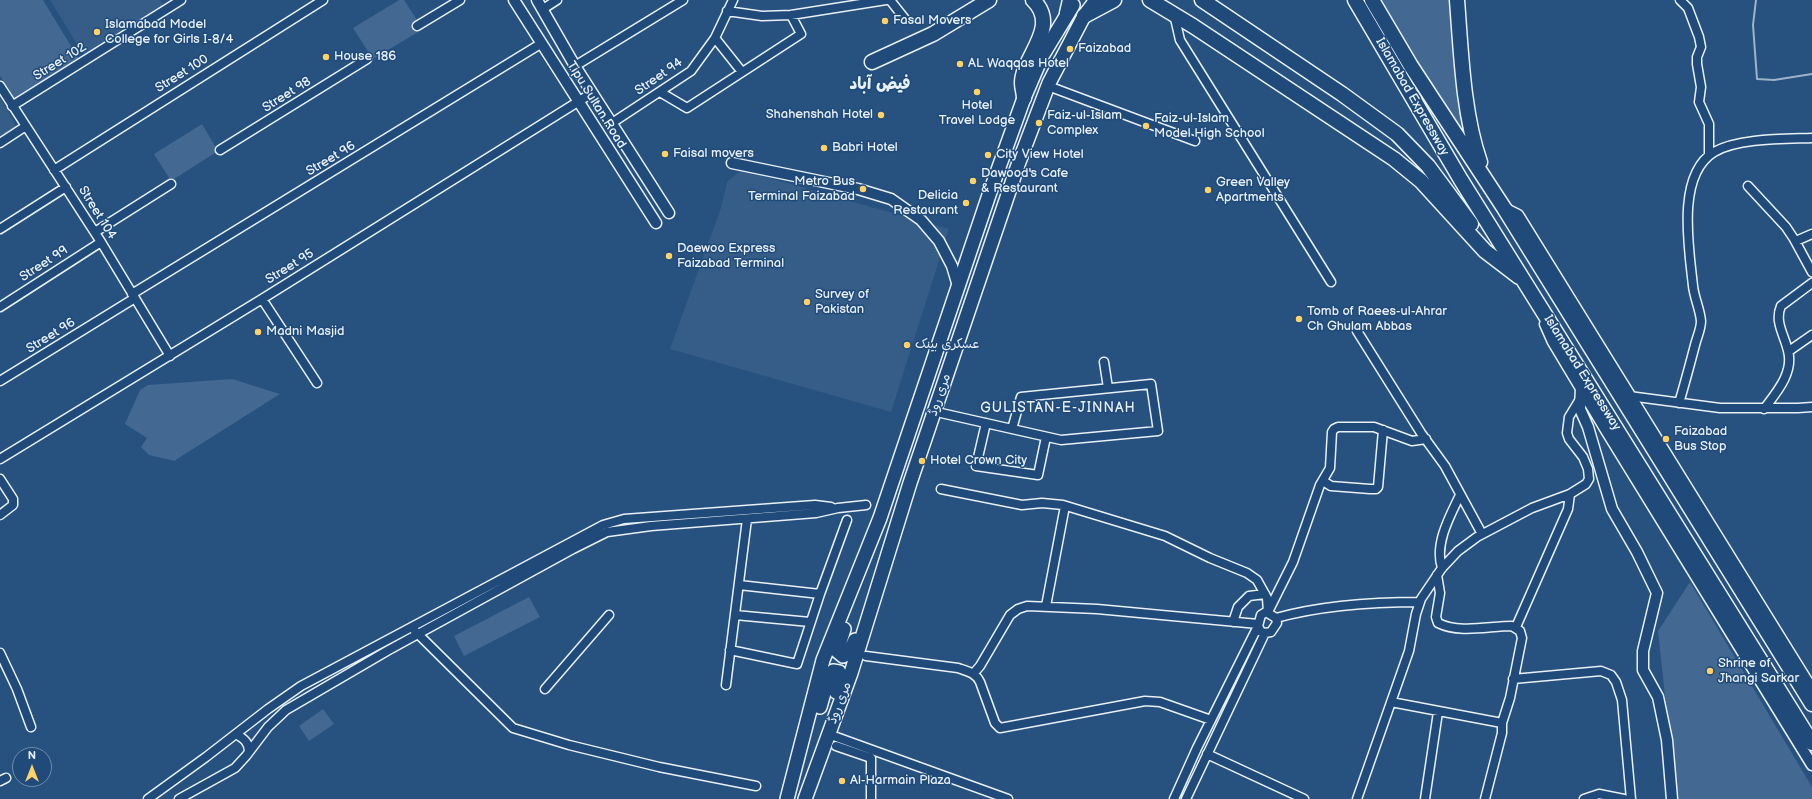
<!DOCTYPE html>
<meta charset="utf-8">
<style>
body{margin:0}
#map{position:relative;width:1812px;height:799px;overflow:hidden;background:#27517f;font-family:"Balsamiq Sans",sans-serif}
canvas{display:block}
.north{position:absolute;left:12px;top:747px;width:40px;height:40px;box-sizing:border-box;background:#1f4a7a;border:1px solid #6f8dac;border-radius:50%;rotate:0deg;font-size:11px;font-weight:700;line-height:16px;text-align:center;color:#e8f1f8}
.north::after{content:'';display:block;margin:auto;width:14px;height:18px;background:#ffd166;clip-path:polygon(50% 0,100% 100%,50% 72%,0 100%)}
</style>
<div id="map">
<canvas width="1812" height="799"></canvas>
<div class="north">N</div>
</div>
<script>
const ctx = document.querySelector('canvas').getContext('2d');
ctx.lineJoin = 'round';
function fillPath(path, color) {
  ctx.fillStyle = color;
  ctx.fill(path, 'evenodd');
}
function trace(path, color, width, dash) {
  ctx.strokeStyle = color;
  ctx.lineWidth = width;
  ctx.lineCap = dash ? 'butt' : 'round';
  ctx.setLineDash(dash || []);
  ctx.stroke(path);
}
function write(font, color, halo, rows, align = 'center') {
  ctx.font = font + ' "Balsamiq Sans","Playpen Sans Arabic",sans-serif';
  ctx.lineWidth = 3;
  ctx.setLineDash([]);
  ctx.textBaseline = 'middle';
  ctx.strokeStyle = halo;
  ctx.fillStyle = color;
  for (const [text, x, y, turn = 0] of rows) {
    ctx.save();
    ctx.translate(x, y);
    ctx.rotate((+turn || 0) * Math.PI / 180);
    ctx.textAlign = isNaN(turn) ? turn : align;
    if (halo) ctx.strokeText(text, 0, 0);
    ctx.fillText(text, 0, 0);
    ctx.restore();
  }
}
fillPath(new Path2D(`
 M 50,0 L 160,0 L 164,7 L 85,57 Z
 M 0,97 L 17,128 L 0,139 Z
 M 741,170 L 949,229 L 891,412 L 670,349 L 721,208 L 727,182 Z`), '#355d88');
fillPath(new Path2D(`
 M 0,0 L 43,0 L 79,59 L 15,99 L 0,76 Z
 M 399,0 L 404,0 L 423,29 L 373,59 L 353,28 Z
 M 1382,0 L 1450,0 L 1462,117 L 1469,148 L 1414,59 Z
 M 202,124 L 218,151 L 171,181 L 154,154 Z
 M 232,379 L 280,394 L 174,461 L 149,455 L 141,447 L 147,438 L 125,424 L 140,390 L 148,385 Z
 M 1690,582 L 1812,787 L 1812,799 L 1676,799 L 1658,631 Z
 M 529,597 L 540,617 L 464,656 L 454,636 Z
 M 323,709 L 334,724 L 309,741 L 299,726 Z`), '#436891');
trace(new Path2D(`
 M 1756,0 L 1753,25 L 1757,79 L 1774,80 L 1812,74`), '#9db3c9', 2);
const minor = new Path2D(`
 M 890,0 L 905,19
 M 1680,0 L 1688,8 L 1699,37 L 1701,47 L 1697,57 L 1697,64 L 1701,87 L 1699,102 L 1709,124 L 1709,155
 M 543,9 L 557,0
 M 727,11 L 762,16 L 791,15 L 886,0
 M 1174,14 L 1180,40 L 1331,282
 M 417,26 L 460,0
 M 715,38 L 742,72
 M 575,66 L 683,0
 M 0,86 L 101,242 L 170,356
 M 1048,86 L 1195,141
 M 660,92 L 687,108 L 801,34 L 791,15
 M 12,106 L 181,0
 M 612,123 L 691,71 L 715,38 L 733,0
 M 0,143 L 26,126
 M 220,150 L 367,59
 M 54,170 L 323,0
 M 1748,186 L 1786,227 L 1794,239 L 1812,272
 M 0,229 L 66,187
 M 95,232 L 171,184
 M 1796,241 L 1812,234
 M 132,294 L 542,43
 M 262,299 L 317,383
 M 0,307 L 101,242
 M 1357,331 L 1421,433 L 1445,466 L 1482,534
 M 1789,351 L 1812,335
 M 1104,362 L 1108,388
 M 0,381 L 135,298
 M 1629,396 L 1720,408 L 1798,408 L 1812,407
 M 1679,403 C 1685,383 1690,364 1695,345 C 1697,337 1701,329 1701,321 C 1700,309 1694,297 1693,286 C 1689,248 1676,175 1714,152 C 1738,138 1784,139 1812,138
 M 1764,409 C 1776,393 1794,373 1788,351 C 1785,336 1774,322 1781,306 L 1812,283
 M 935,411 L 941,413 L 1061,440 L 1158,431 L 1151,384 L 1021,397 L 1012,429
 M 986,423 L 976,466 L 1038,475 L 1046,437
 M 0,459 L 262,299 L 592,93
 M 0,479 L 13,499 L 13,505 L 0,515
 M 1323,481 L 1331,486 L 1370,489 L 1376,489 L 1378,487 L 1383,430
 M 941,489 L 1022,505 L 1042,503 L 1063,505 L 1165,536 L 1210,558 L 1247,573 L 1257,580 L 1267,598 L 1268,612
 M 1442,568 C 1434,544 1450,516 1460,495
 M 739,585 L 820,594
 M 1046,606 L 1065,506
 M 1266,612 L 1276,618 L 1277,623 L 1271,632 L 1265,633 L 1261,632 L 1258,626 L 1261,615 Z
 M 1268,612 L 1293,562 L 1320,485 L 1330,468 L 1332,432 L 1334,429 L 1338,427 L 1374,427 L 1412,441 L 1426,439
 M 735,615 L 810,622
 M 1276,618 C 1323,605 1371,602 1420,602
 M 1233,622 L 1238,607 L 1249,596 L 1265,594
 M 1516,627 L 1568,509 L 1570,494
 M 415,631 L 513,728 L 569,745 L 659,767 L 756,786
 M 730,650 L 797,664 L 820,594 L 847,520
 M 0,653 L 17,689 L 31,727
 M 866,656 L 958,668 C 967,671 976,673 980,682 L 995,723 L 1000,728 L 1145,701 L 1160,702 L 1211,720
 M 973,674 L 980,666 L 1010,615 L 1018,609 L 1027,606 L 1097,609 L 1258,624
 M 1513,679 L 1601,671 L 1611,675 L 1616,682 L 1622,700 L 1631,799
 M 726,685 L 747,519
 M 545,689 L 609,615
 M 1391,702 L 1502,723 L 1510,698 L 1522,638 L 1520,631 L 1512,626 C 1489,626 1460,634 1438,623 L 1436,617 L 1440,593 L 1437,575
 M 236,734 C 244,739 249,742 249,752
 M 828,734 L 1008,799
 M 836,746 L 871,758 L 871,799
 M 1207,754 L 1304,799
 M 0,781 L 6,778
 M 148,799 L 206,757 L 268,709 L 301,686 L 603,525 L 624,519 L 815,505 L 831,507
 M 179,799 L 235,768 L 246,756 L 268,727 L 286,710 L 387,651 L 573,549 L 607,532 L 651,526 L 816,513 L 838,508 L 866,505
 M 1174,799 L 1197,748 L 1258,626
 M 1186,799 L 1265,633
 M 1357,799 L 1409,651 L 1416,614 L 1421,599 L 1442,568 L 1458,551 L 1477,537 L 1532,508 L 1570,494 L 1586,484 L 1589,479 L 1588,469 L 1583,457 L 1569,439 L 1567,433 L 1569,417 L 1580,399
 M 1425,799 L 1438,712
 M 1485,799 L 1502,733 L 1502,723
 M 1584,799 L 1599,794 L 1624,799`);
const tertiary = new Path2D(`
 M 514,0 L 656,223
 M 537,0 L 575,66 L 669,213
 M 732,163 L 858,189 L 891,199 L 921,220 L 939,241 L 952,266 L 958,286
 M 1504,208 L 1518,215 L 1812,689
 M 1545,324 L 1553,342 L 1607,432 L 1812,765
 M 1581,388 L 1580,409 L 1588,427 L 1612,509 L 1637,552 L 1657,593 L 1643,651 L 1643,670 L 1658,697 L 1667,740 L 1672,799`);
const primary = new Path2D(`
 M 844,629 L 837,651 L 843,656 L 849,653 L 855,640
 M 820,707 L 829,675 L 833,671 L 839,672 L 841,677 L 836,692
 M 787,799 L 823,660 L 880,518 L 990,192 L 1024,98 L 1042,56 L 1073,5
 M 805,799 L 851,673 L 910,483 L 1019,162 L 1049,83 L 1084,16 L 1096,0`);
const trunk = new Path2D(`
 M 1150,0 L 1193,26 L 1394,159 L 1421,181 L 1485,251 L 1519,277
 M 1202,0 L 1342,94 L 1397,134 L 1428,166 L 1471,224
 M 1355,0 L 1461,180 L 1812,743
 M 1372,0 L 1411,66 L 1504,208 L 1812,704
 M 1457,0 C 1461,51 1463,114 1480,162
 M 1067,13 L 1070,0
 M 1084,16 L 1114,0
 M 872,62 L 933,34 L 989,0
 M 1024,98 C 1024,93 1022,88 1022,83 C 1022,57 1061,27 1033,0`);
trace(minor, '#e8f1f8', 11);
trace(tertiary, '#e8f1f8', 13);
trace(primary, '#e8f1f8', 16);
trace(trunk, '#e8f1f8', 17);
trace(minor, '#1f4a7a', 8);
trace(tertiary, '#1f4a7a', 10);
trace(primary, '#1f4a7a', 13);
trace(trunk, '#1f4a7a', 14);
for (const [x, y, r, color] of [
 [885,21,4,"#ffd166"],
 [97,32,4,"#ffd166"],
 [1070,49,4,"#ffd166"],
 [326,57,4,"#ffd166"],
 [960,64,4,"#ffd166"],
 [977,92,4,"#ffd166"],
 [881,115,4,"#ffd166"],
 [1039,123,4,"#ffd166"],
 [1146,126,4,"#ffd166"],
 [824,148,4,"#ffd166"],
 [665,154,4,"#ffd166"],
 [988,155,4,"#ffd166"],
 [973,181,4,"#ffd166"],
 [863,189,4,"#ffd166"],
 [1208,190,4,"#ffd166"],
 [966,203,4,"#ffd166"],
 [669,256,4,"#ffd166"],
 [807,302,4,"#ffd166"],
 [1299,319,4,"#ffd166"],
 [258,332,4,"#ffd166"],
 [907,345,4,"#ffd166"],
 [1666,439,4,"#ffd166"],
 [922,461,4,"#ffd166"],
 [1710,671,4,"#ffd166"],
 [842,781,4,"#ffd166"]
]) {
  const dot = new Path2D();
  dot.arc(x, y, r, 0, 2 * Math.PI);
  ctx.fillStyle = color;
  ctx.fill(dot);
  trace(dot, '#1f4a7a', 1.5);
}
write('13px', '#e8f1f8', '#1f4a7a', [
 ["Fasal Movers",893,21],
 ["Islamabad Model",105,25],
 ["College for Girls I-8/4",105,40],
 ["Faizabad",1078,49],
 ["House 186",334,57],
 ["AL Waqqas Hotel",968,64],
 ["Hotel",977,106,"center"],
 ["Travel Lodge",977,121,"center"],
 ["Shahenshah Hotel",873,115,"right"],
 ["Faiz-ul-Islam",1047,116],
 ["Complex",1047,131],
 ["Faiz-ul-Islam",1154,119],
 ["Model High School",1154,134],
 ["Babri Hotel",832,148],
 ["Faisal movers",673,154],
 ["City View Hotel",996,155],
 ["Dawood's Cafe",981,174],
 ["& Restaurant",981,189],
 ["Metro Bus",855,182,"right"],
 ["Terminal Faizabad",855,197,"right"],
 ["Green Valley",1216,183],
 ["Apartments",1216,198],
 ["Delicia",958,196,"right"],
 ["Restaurant",958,211,"right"],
 ["Daewoo Express",677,249],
 ["Faizabad Terminal",677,264],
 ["Survey of",815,295],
 ["Pakistan",815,310],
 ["Tomb of Raees-ul-Ahrar",1307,312],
 ["Ch Ghulam Abbas",1307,327],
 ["Madni Masjid",266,332],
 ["عسکری بینک",915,345],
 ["Faizabad",1674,432],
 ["Bus Stop",1674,447],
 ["Hotel Crown City",930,461],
 ["Shrine of",1718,664],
 ["Jhangi Sarkar",1718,679],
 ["Al-Harmain Plaza",850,781]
], 'left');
write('13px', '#e8f1f8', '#1f4a7a', [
 ["Street 102",60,62,-32],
 ["Street 100",182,74,-32],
 ["Street 94",659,77,-35],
 ["Street 98",287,95,-32],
 ["Islamabad Expressway",1412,97,60],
 ["Tipu Sultan Road",596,105,58],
 ["Street 96",331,159,-31],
 ["Street 104",97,213,58],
 ["Street 99",44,264,-33],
 ["Street 95",290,267,-32],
 ["Street 96",51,336,-32],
 ["Islamabad Expressway",1582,373,58],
 ["مری روڈ",940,395,-71],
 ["مری روڈ",840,703,-69]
]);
ctx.letterSpacing = '1px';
write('14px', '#e8f1f8', '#1f4a7a', [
 ["GULISTAN-E-JINNAH",1058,408]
]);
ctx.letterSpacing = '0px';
write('bold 17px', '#e8f1f8', '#1f4a7a', [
 ["فیض آباد",880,85]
]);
</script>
